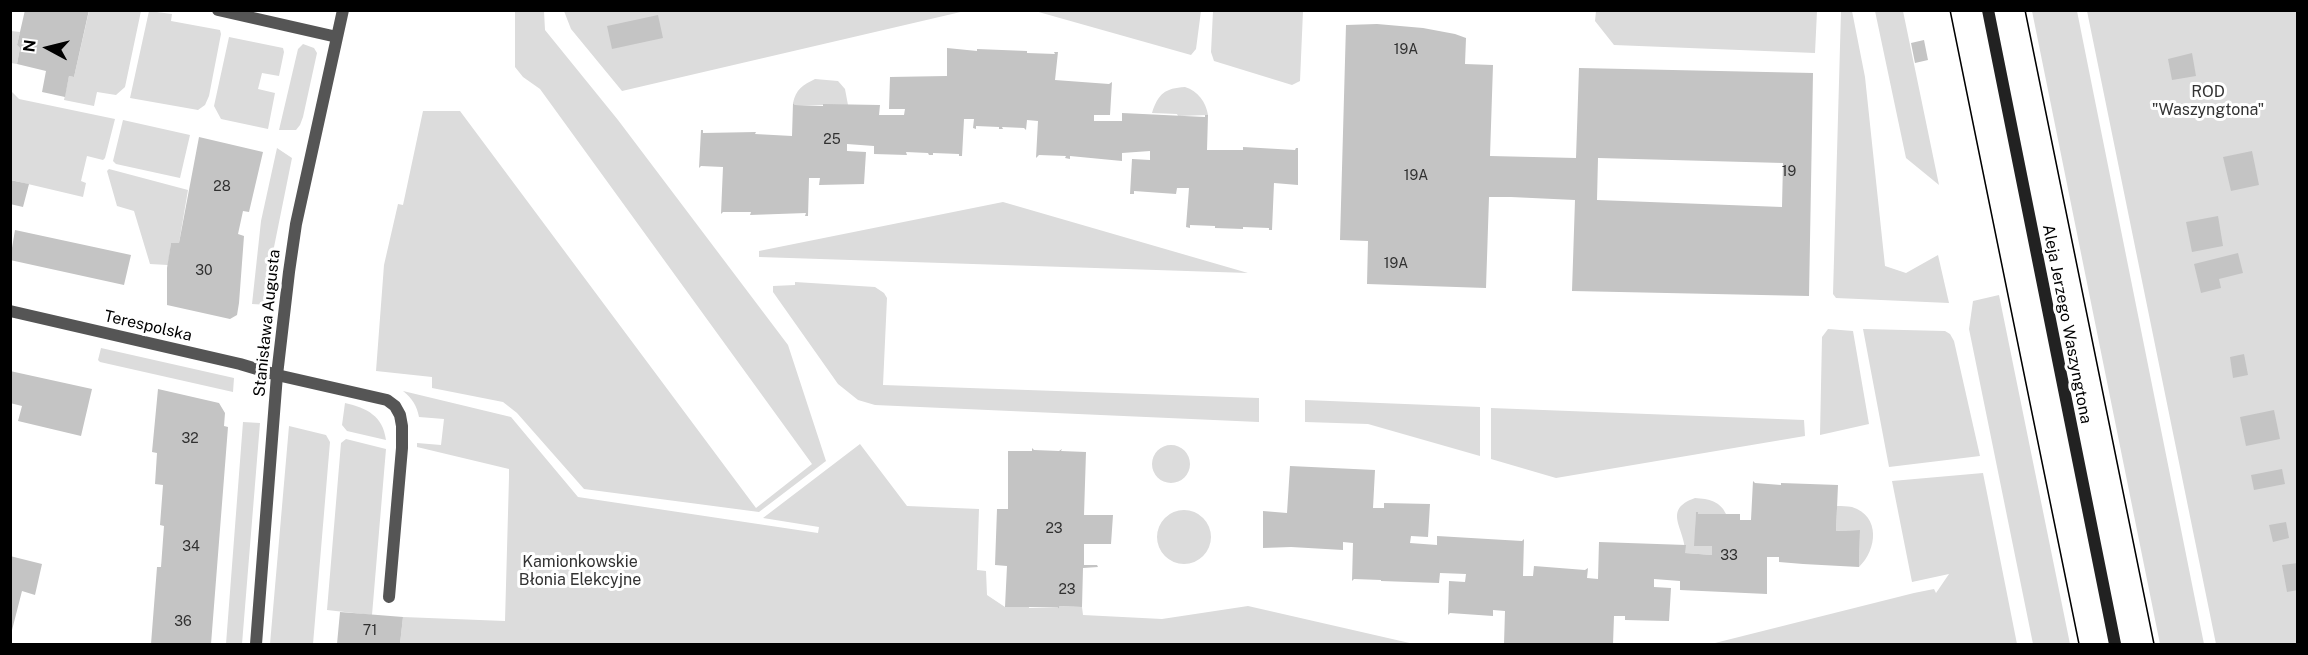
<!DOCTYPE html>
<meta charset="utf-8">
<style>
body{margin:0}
#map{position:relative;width:2308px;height:655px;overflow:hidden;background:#fff;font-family:"Public Sans",sans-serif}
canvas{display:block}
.frame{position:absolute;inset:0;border:12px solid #000;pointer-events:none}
.north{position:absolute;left:18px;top:18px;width:60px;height:60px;-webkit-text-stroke:4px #fff;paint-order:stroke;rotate:277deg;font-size:16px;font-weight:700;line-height:24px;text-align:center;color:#000}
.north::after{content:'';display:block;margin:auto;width:21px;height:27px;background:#000;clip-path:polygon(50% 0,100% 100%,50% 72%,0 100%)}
</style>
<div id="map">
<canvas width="2308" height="655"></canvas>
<div class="frame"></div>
<div class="north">N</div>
</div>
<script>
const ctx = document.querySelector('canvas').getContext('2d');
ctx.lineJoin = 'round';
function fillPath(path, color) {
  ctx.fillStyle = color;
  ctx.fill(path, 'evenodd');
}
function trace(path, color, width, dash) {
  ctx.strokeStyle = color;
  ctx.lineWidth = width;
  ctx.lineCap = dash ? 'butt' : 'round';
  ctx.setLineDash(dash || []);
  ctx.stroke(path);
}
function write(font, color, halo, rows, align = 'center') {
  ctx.font = font + ' "Public Sans",sans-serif';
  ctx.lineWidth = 6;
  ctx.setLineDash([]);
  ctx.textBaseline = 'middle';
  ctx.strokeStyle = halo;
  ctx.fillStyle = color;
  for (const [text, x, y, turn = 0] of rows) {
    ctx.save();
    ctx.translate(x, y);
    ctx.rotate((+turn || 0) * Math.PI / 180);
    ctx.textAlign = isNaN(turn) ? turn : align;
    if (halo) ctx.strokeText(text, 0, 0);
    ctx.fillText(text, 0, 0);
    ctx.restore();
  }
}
fillPath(new Path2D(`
 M 89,11 L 141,11 L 125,87 L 116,95 L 97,92 L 94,106 L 64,100 L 69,76 L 74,77 Z
 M 149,11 L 172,14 L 171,21 L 220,30 L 221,34 L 209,96 L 205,105 L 198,110 L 130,98 Z
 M 515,11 L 544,11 L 545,30 L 618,120 L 788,345 L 826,461 L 759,512 L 584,489 L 517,413 L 503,402 L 432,388 L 432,377 L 376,371 L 384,265 L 398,204 L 403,205 L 423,111 L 460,111 L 756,508 L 812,464 L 540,89 L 523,77 L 515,67 Z
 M 564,11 L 965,11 L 622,91 L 571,29 Z
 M 1035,11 L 1201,11 L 1196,49 L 1191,55 Z
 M 1213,11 L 1303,11 L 1300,81 L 1292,85 L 1214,61 L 1211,52 Z
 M 1596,11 L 1817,11 L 1815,53 L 1614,45 L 1595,21 Z
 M 1841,11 L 1852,11 L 1865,77 L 1885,266 L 1906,273 L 1938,255 L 1949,303 L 1836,298 L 1833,294 Z
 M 1875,11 L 1903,11 L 1939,185 L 1906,158 Z
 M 2032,11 L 2077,11 L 2204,644 L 2160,644 Z
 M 2087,11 L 2297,11 L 2297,644 L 2216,644 Z
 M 11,31 L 20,32 L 17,45 L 20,48 L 17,64 L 11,63 Z
 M 229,37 L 283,48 L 284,52 L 279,76 L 262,73 L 258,89 L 275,93 L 268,129 L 221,119 L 214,106 Z
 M 303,44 L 314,48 L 317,53 L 303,117 L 300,125 L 296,130 L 279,130 L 298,49 Z
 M 815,79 L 838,81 L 845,89 L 848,105 L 795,105 L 793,103 C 796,89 803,85 815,79 Z
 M 1185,87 C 1198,91 1206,102 1208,115 L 1178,116 L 1177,114 L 1152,113 C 1158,94 1165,88 1185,87 Z
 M 11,91 L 19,99 L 115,119 L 105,158 L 103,160 L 87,156 L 81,181 L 86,183 L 83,197 L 11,180 Z
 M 123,120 L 190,135 L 180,178 L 116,164 L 113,161 Z
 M 277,148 L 292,158 L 271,262 L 270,305 L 252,304 L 261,221 Z
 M 109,169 L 188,190 L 179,243 L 171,243 L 168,265 L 150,264 L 134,211 L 117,206 L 107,171 Z
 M 1003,202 L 1248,273 L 759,257 L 759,251 Z
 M 795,282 L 875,287 L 884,293 L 887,298 L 883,385 L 1259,398 L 1259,422 L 875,405 L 858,400 L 838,384 L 773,292 L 773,286 L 795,285 Z
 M 1999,295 L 2070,644 L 2033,644 L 1969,329 L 1973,301 Z
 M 1828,329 L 1853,331 L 1869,424 L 1820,435 L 1822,337 Z
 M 1863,329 L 1945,331 L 1950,334 L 1954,341 L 1980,456 L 1889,467 Z
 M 101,348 L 234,378 L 233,392 L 100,362 L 98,360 Z
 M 403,391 L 511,417 L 578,497 L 818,533 L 819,527 L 763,518 L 860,444 L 907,506 L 979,509 L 977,570 L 986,571 L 987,595 L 1005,607 L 1008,606 L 1029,606 L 1029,608 L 1057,607 L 1059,609 L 1059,606 L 1082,607 L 1083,615 L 1162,619 L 1248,606 L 1414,644 L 400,644 L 403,617 L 505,621 L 509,477 L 509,469 L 417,447 L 417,443 L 441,445 L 444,419 L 419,417 C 417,406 412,398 403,391 Z
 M 1305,400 L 1480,407 L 1480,456 L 1368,424 L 1305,422 Z
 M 345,403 C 367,408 383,416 386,440 L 347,431 L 342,425 Z
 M 1491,408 L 1804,420 L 1805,436 L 1556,478 L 1491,459 Z
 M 243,422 L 260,423 L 242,644 L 226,644 Z
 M 289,426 L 326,435 L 330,442 L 313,644 L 270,644 Z
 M 346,439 L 386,449 L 372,615 L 327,610 L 341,443 Z
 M1152 464a19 19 0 1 1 38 0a19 19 0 1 1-38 0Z
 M 1983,473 L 2017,644 L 1711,644 L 1914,593 L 1934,589 L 1936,593 L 1949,574 L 1912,582 L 1892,481 Z
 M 1695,498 C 1709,499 1720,501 1726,514 L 1726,515 L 1698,514 L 1696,512 L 1695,545 L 1712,546 L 1712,555 L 1685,553 C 1686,529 1661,510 1695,498 Z
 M 1837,506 C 1842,506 1847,506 1852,507 C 1881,516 1877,550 1859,567 L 1860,530 L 1836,531 Z
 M1157 537a27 27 0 1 1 54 0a27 27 0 1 1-54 0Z`), '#dcdcdc');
fillPath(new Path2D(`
 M 25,10 L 89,10 L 74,77 L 69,76 L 65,97 L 42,92 L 46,71 L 17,64 L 20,48 L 17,45 Z
 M 658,15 L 663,38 L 612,49 L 607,26 Z
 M 1377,24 L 1423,28 L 1455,34 L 1466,38 L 1465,64 L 1493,65 L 1490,156 L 1576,158 L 1579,68 L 1813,73 L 1809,296 L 1572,291 L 1575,200 L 1511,197 L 1489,197 L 1486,288 L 1367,284 L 1368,241 L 1340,240 L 1346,25 ZM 1598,158 L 1783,163 L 1782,207 L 1597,200 Z
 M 1924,40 L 1928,60 L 1915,63 L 1911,43 Z
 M 947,48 L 977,51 L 977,49 L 1027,51 L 1027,53 L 1055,54 L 1054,52 L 1058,52 L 1055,80 L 1109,84 L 1112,82 L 1110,115 L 1094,115 L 1094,121 L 1122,121 L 1122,113 L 1205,117 L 1205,115 L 1208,115 L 1207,150 L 1243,150 L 1243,147 L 1295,150 L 1296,148 L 1298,148 L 1298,185 L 1274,183 L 1272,230 L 1269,230 L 1269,228 L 1243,227 L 1243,229 L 1215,228 L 1215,226 L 1190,225 L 1190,228 L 1186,227 L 1189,188 L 1177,188 L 1176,194 L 1134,191 L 1134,194 L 1130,194 L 1132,159 L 1150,160 L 1150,151 L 1122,153 L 1122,161 L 1070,156 L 1070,159 L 1065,158 L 1066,156 L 1039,155 L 1036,158 L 1038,121 L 1027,120 L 1026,130 L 1024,128 L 1002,127 L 1003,129 L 999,129 L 999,127 L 976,126 L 976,129 L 973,128 L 974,119 L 964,119 L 962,156 L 959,156 L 959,154 L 933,153 L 933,155 L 929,155 L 928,153 L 906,152 L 907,155 L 874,154 L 874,146 L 847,144 L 847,151 L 866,152 L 864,184 L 819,185 L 820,178 L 809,178 L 808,216 L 805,216 L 806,213 L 750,215 L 751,212 L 723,212 L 721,214 L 723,167 L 701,166 L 699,168 L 701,130 L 703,130 L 703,133 L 756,132 L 755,134 L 792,136 L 793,103 L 795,105 L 823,106 L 823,104 L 880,105 L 879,115 L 904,115 L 905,109 L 889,109 L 890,77 L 947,76 Z
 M 2192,53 L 2196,76 L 2172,80 L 2168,59 Z
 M 199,137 L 263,152 L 249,212 L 243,211 L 238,234 L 244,236 L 239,303 L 237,315 L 230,319 L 167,305 L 167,268 L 171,243 L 179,243 Z
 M 2252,151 L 2259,185 L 2231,191 L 2223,157 Z
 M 10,180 L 29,184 L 23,207 L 10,204 Z
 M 2218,216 L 2223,246 L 2192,252 L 2186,222 Z
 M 15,230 L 131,255 L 124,285 L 10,260 Z
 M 2238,253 L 2243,273 L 2219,279 L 2221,288 L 2201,293 L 2194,264 Z
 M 2244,354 L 2248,375 L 2233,378 L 2230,357 Z
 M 10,371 L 92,389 L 81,436 L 18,421 L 22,406 L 10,403 Z
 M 158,389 L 219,403 L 225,413 L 224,426 L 228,427 L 211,644 L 151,644 L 157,567 L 161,567 L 164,526 L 160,525 L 163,485 L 155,484 L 157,453 L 152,452 Z
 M 2274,410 L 2280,439 L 2246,446 L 2240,417 Z
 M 1032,448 L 1034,450 L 1059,451 L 1062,449 L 1061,451 L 1086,452 L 1084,515 L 1113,515 L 1111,544 L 1084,544 L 1084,565 L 1097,565 L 1098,567 L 1083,568 L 1082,607 L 1059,606 L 1059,609 L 1057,607 L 1005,607 L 1007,566 L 995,565 L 997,509 L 1008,509 L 1008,451 L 1032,451 Z
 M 1290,466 L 1375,470 L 1373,508 L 1384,508 L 1384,503 L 1430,504 L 1428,537 L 1411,536 L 1410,543 L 1437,545 L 1437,536 L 1522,541 L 1524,539 L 1523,576 L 1533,576 L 1534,566 L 1585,570 L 1588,568 L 1587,578 L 1598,579 L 1599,542 L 1686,545 L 1685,553 L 1712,555 L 1712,546 L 1694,546 L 1696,512 L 1698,512 L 1698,514 L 1740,514 L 1740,520 L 1751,520 L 1753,481 L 1755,483 L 1781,485 L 1781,483 L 1838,485 L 1836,531 L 1860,530 L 1859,567 L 1803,564 L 1779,562 L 1779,557 L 1767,557 L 1767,594 L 1680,590 L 1680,581 L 1654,579 L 1654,587 L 1671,588 L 1669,621 L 1625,620 L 1625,616 L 1614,616 L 1613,644 L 1504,644 L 1505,611 L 1493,610 L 1493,616 L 1450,613 L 1448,615 L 1449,581 L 1465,582 L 1466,574 L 1440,573 L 1439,583 L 1381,581 L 1381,580 L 1354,579 L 1352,581 L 1353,543 L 1343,542 L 1343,550 L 1291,547 L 1263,548 L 1263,511 L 1287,513 Z
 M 2282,469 L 2285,484 L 2254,490 L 2251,475 Z
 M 2286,522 L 2289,538 L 2273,542 L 2269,525 Z
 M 10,556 L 42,564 L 35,595 L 22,591 L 11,634 Z
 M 2298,563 L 2298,590 L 2287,592 L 2282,565 Z
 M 340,612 L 403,617 L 400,644 L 337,644 Z`), '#c4c4c4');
trace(new Path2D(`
 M 277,375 L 387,400 L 395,406 L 400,415 L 402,426 L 402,448 L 389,597`), '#555', 12);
trace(new Path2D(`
 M 218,10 L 337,37
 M 10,311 L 240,364 L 277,375
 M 256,644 L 277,375 L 289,272 L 296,224 L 343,10`), '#555', 12);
trace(new Path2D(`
 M 1988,10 L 2115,644`), '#222', 12);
trace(new Path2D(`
 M 1950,10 L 2079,644
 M 2025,10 L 2154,644`), '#000', 1.5);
write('14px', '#313131', null, [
 ["19A",1406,50],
 ["25",832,140],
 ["19",1789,172],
 ["19A",1416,176],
 ["28",222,187],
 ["19A",1396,264],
 ["30",204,271],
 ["32",190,439],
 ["23",1054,529],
 ["34",191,547],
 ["33",1729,556],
 ["23",1067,590],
 ["36",183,622],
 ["71",370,631]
]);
write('16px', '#333', '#fff', [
 ["ROD",2208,92],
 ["\"Waszyngtona\"",2208,110],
 ["Kamionkowskie",580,562],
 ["Błonia Elekcyjne",580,580]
]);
write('16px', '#000', '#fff', [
 ["Stanisława Augusta",267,323,-84],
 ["Aleja Jerzego Waszyngtona",2067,324,79],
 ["Terespolska",148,326,13]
]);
</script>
